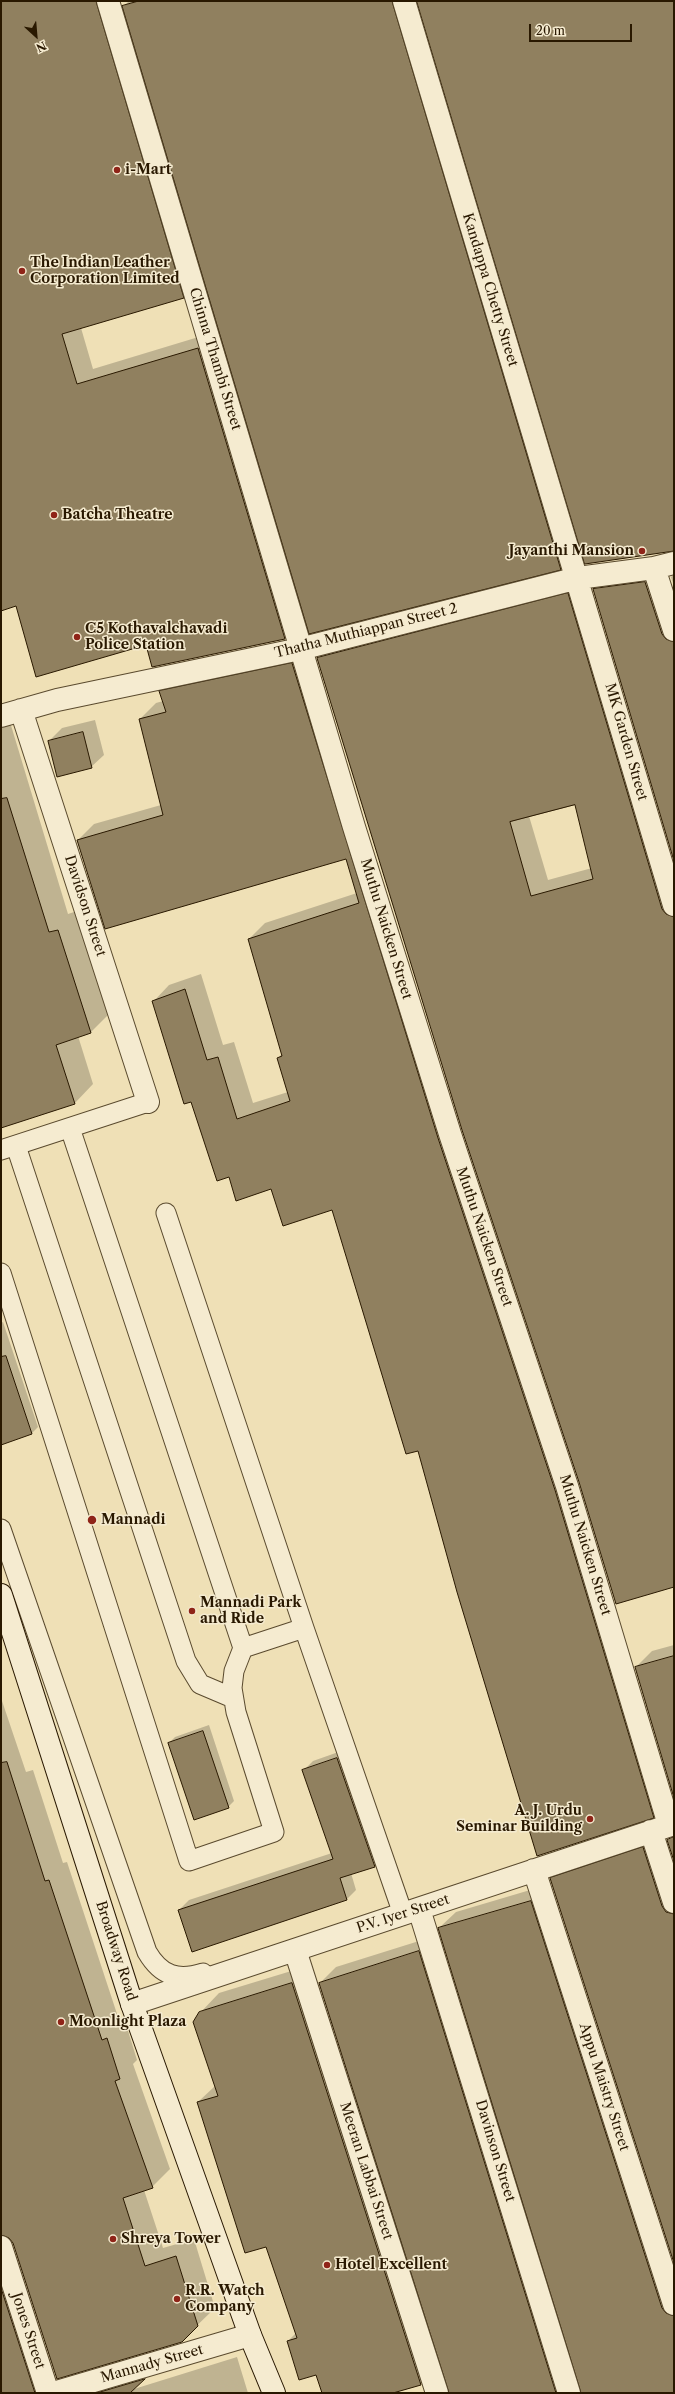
<!DOCTYPE html>
<style>
body{margin:0}
#map{position:relative;width:675px;height:2394px;overflow:hidden;background:#efe0b6;font-family:"Libre Caslon Text",serif}
canvas{display:block}
.frame{position:absolute;inset:0;border:2px solid #291800;pointer-events:none}
.north{position:absolute;left:16px;top:16px;width:40px;height:40px;-webkit-text-stroke:3px #f5ebd0;paint-order:stroke;rotate:154deg;font-size:11px;font-weight:700;line-height:16px;text-align:center;color:#291800}
.north::after{content:'';display:block;margin:auto;width:14px;height:18px;background:#291800;clip-path:polygon(50% 0,100% 100%,50% 72%,0 100%)}
.scale{position:absolute;left:529px;top:24px;width:103px;height:18px;box-sizing:border-box;border:2px solid #291800;border-top:0;padding-left:5px;font-size:12px;line-height:14px;white-space:nowrap;color:#291800;-webkit-text-stroke:3px #f5ebd0;paint-order:stroke}
</style>
<div id="map">
<canvas width="675" height="2394"></canvas>
<div class="frame"></div>
<div class="north">N</div>
<div class="scale">20 m</div>
</div>
<script>
const ctx = document.querySelector('canvas').getContext('2d');
ctx.lineJoin = 'round';
function fillPath(path, color) {
  ctx.fillStyle = color;
  ctx.fill(path, 'evenodd');
}
function trace(path, color, width, dash) {
  ctx.strokeStyle = color;
  ctx.lineWidth = width;
  ctx.lineCap = dash ? 'butt' : 'round';
  ctx.setLineDash(dash || []);
  ctx.stroke(path);
}
function write(font, color, halo, rows, align = 'center') {
  ctx.font = font + ' "Libre Caslon Text",serif';
  ctx.lineWidth = 3;
  ctx.setLineDash([]);
  ctx.textBaseline = 'middle';
  ctx.strokeStyle = halo;
  ctx.fillStyle = color;
  for (const [text, x, y, turn = 0] of rows) {
    ctx.save();
    ctx.translate(x, y);
    ctx.rotate((+turn || 0) * Math.PI / 180);
    ctx.textAlign = isNaN(turn) ? turn : align;
    if (halo) ctx.strokeText(text, 0, 0);
    ctx.fillText(text, 0, 0);
    ctx.restore();
  }
}
fillPath(new Path2D(`
 M 1,1 L 27,1 L 33,20 L 100,1 L 199,281 L 183,297 L 81,328 L 93,369 L 215,332 L 301,622 L 285,638 L 146,644 L 17,605 L 1,610 Z
 M 129,1 L 412,1 L 577,552 L 560,569 L 124,6 Z
 M 662,566 L 674,604 L 674,858 L 594,589 L 610,573 Z
 M 674,574 L 674,586 L 671,577 Z
 M 584,578 L 674,878 L 674,1586 L 580,1482 L 318,658 L 334,642 ZM 576,804 L 592,868 L 548,880 L 529,816 Z
 M 308,648 L 669,1800 L 653,1817 L 419,1449 L 332,1209 L 230,1176 L 191,1101 L 153,1002 L 169,985 L 201,974 L 223,1045 L 234,1042 L 253,1103 L 288,1092 L 278,1058 L 283,1053 L 249,939 L 265,923 L 357,893 L 346,857 L 78,840 L 94,824 L 161,805 L 140,719 L 156,703 L 163,701 L 161,692 L 177,675 Z
 M 95,720 L 104,755 L 91,767 L 49,741 L 62,728 Z
 M 10,722 L 68,914 L 77,911 L 110,1013 L 91,1032 L 78,1036 L 93,1084 L 74,1104 L 1,1127 L 1,725 Z
 M 3,1322 L 38,1427 L 32,1433 L 1,1444 L 1,1323 Z
 M 674,1645 L 674,1795 L 636,1667 L 652,1651 Z
 M 1,1698 L 26,1772 L 33,1770 L 63,1863 L 67,1862 L 120,2023 L 125,2021 L 137,2060 L 133,2064 L 170,2169 L 152,2187 L 144,2190 L 163,2248 L 194,2239 L 215,2308 L 181,2341 L 8,2238 L 54,2379 L 63,2387 L 160,2363 L 134,2389 L 237,2357 L 248,2393 L 1,2393 Z
 M 209,1725 L 234,1801 L 228,1807 L 169,1743 L 175,1737 Z
 M 347,1749 L 384,1856 L 374,1866 L 351,1873 L 356,1890 L 346,1900 L 179,1910 L 189,1900 L 332,1853 L 303,1771 L 313,1761 Z
 M 660,1832 L 674,1876 L 674,2260 L 551,1879 L 567,1862 Z
 M 547,1885 L 674,2278 L 674,2393 L 449,2393 L 320,1983 L 336,1967 L 435,1936 L 573,2380 L 582,2388 L 439,1928 L 456,1912 Z
 M 311,1965 L 440,2365 L 421,2384 L 389,2393 L 323,2393 L 317,2373 L 288,2341 L 296,2333 L 266,2245 L 198,2102 L 215,2086 L 200,2013 L 219,1993 Z`), '#0003');
const building = new Path2D(`
 M 1,1 L 96,1 L 184,298 L 62,334 L 77,384 L 198,348 L 285,639 L 152,667 L 146,645 L 36,677 L 16,606 L 1,611 Z
 M 139,1 L 392,1 L 561,570 L 309,634 L 122,6 Z
 M 417,1 L 674,1 L 674,551 L 585,564 Z
 M 645,582 L 662,634 L 666,639 L 674,642 L 674,861 L 593,589 Z
 M 568,593 L 662,909 L 666,914 L 674,917 L 674,1587 L 616,1604 L 579,1482 L 462,1130 L 317,658 ZM 575,805 L 593,879 L 531,896 L 510,822 Z
 M 292,663 L 438,1138 L 555,1490 L 654,1818 L 537,1856 L 457,1592 L 418,1451 L 406,1454 L 332,1210 L 283,1226 L 271,1189 L 236,1201 L 229,1177 L 217,1181 L 191,1102 L 184,1104 L 152,1001 L 185,989 L 207,1060 L 218,1057 L 237,1119 L 290,1101 L 277,1058 L 282,1056 L 248,939 L 359,903 L 346,859 L 105,929 L 77,840 L 163,815 L 139,719 L 166,712 L 159,691 Z
 M 83,732 L 92,768 L 57,777 L 48,741 Z
 M 7,798 L 49,932 L 58,930 L 91,1033 L 56,1045 L 75,1104 L 1,1128 L 1,799 Z
 M 6,1356 L 32,1434 L 1,1445 L 1,1357 Z
 M 674,1656 L 674,1798 L 635,1667 Z
 M 203,1731 L 229,1808 L 194,1820 L 168,1743 Z
 M 337,1758 L 375,1867 L 340,1878 L 347,1900 L 192,1952 L 178,1910 L 333,1859 L 302,1770 Z
 M 7,1762 L 45,1881 L 49,1880 L 102,2040 L 107,2038 L 120,2079 L 115,2081 L 153,2188 L 123,2198 L 145,2266 L 176,2256 L 198,2326 L 182,2342 L 57,2379 L 13,2243 L 9,2238 L 1,2235 L 1,1763 Z
 M 674,1837 L 674,1861 L 667,1840 Z
 M 643,1847 L 662,1906 L 666,1912 L 674,1914 L 674,2263 L 550,1878 Z
 M 531,1901 L 662,2308 L 666,2313 L 674,2316 L 674,2393 L 581,2393 L 438,1928 Z
 M 419,1951 L 556,2393 L 449,2393 L 319,1983 Z
 M 292,1983 L 421,2385 L 393,2393 L 322,2393 L 316,2375 L 299,2380 L 287,2341 L 297,2338 L 266,2247 L 245,2253 L 197,2102 L 218,2096 L 193,2022 L 199,2012 Z
 M 1,2288 L 35,2393 L 1,2393 Z
 M 145,2379 L 130,2393 L 97,2393 Z`);
fillPath(building, '#90805f');
trace(building, '#291800', 1);
const service = new Path2D(`
 M 16,1146 L 186,1661 L 200,1684 L 233,1698
 M 1,1150 L 148,1102
 M 166,1213 L 304,1628 L 403,1914
 M 1,1273 L 189,1861 L 274,1832 L 236,1712 L 232,1688 L 234,1671 L 243,1648 L 70,1128
 M 1,1529 L 147,1952 C 161,1976 178,1981 203,1973
 M 243,1648 L 304,1628`);
const minor = new Path2D(`
 M 108,1 L 354,827 L 450,1134 L 567,1486 L 669,1825
 M 404,1 L 674,905
 M 654,568 L 674,630
 M 21,710 L 148,1102
 M 1,716 L 57,700 L 300,649 L 578,578 L 654,568 L 674,563
 M 651,1831 L 674,1902
 M 534,1870 L 674,2304
 M 419,1909 L 569,2393
 M 295,1950 L 437,2393
 M 132,2004 L 674,1824
 M 1,2247 L 48,2393`);
const tertiary = new Path2D(`
 M 53,2393 L 250,2335`);
const secondary = new Path2D(`
 M 1,1595 L 132,2004 L 250,2335 L 274,2393`);
trace(service, '#5a4a2e', 21);
trace(minor, '#5a4a2e', 24);
trace(tertiary, '#5a4a2e', 24);
trace(secondary, '#291800', 24);
trace(service, '#f5ebd0', 19);
trace(minor, '#f5ebd0', 22);
trace(tertiary, '#f5ebd0', 22);
trace(secondary, '#f5ebd0', 22);
for (const [x, y, r, color] of [
 [117,170,4,"#8f2418"],
 [22,271,4,"#8f2418"],
 [54,515,4,"#8f2418"],
 [642,551,4,"#8f2418"],
 [77,637,4,"#8f2418"],
 [92,1520,5,"#8f2418"],
 [192,1611,4,"#8f2418"],
 [590,1819,4,"#8f2418"],
 [61,2022,4,"#8f2418"],
 [113,2239,4,"#8f2418"],
 [327,2265,4,"#8f2418"],
 [177,2299,4,"#8f2418"]
]) {
  const dot = new Path2D();
  dot.arc(x, y, r, 0, 2 * Math.PI);
  ctx.fillStyle = color;
  ctx.fill(dot);
  trace(dot, '#f5ebd0', 1.5);
}
write('bold 14px', '#291800', '#f5ebd0', [
 ["i-Mart",125,170],
 ["The Indian Leather",30,263],
 ["Corporation Limited",30,279],
 ["Batcha Theatre",62,515],
 ["Jayanthi Mansion",634,551,"right"],
 ["C5 Kothavalchavadi",85,629],
 ["Police Station",85,645],
 ["Mannadi",101,1520],
 ["Mannadi Park",200,1603],
 ["and Ride",200,1619],
 ["A. J. Urdu",582,1811,"right"],
 ["Seminar Building",582,1827,"right"],
 ["Moonlight Plaza",69,2022],
 ["Shreya Tower",121,2239],
 ["Hotel Excellent",335,2265],
 ["R.R. Watch",185,2291],
 ["Company",185,2307]
], 'left');
write('14px', '#291800', '#f5ebd0', [
 ["Kandappa Chetty Street",490,290,73],
 ["Chinna Thambi Street",215,359,73],
 ["Thatha Muthiappan Street 2",366,631,-14],
 ["MK Garden Street",626,742,74],
 ["Davidson Street",85,906,72],
 ["Muthu Naicken Street",386,929,73],
 ["Muthu Naicken Street",484,1237,71],
 ["Muthu Naicken Street",585,1545,73],
 ["P.V. Iyer Street",403,1914,-18],
 ["Broadway Road",116,1951,72],
 ["Appu Maistry Street",604,2087,72],
 ["Davinson Street",495,2151,73],
 ["Meeran Labbai Street",366,2171,72],
 ["Jones Street",28,2331,72],
 ["Mannady Street",152,2364,-16]
]);
</script>
